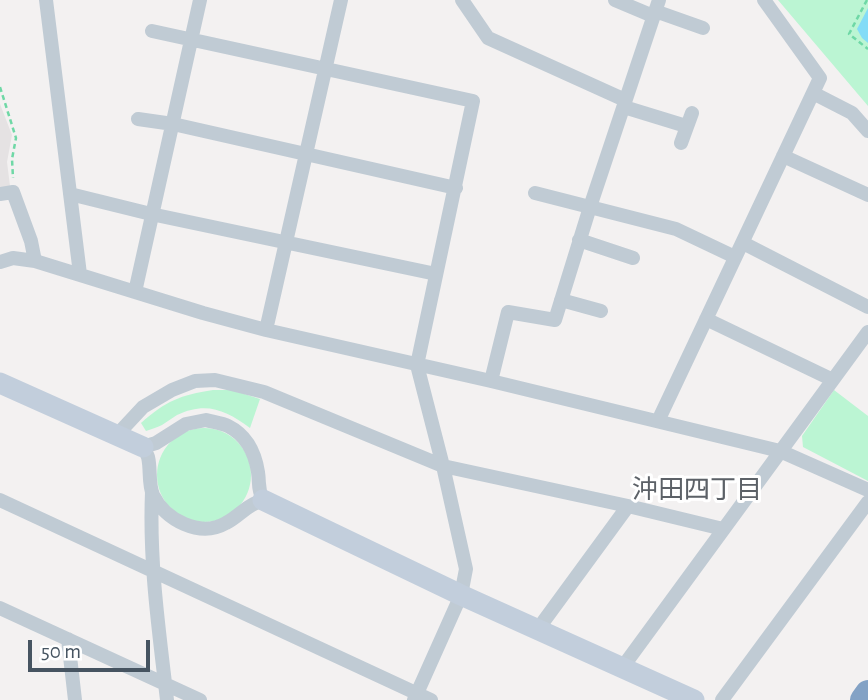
<!DOCTYPE html>
<meta charset="utf-8">
<style>
body{margin:0}
#map{position:relative;width:868px;height:700px;overflow:hidden;background:#f3f1f1;font-family:"Alegreya Sans",sans-serif}
canvas{display:block}
.scale{position:absolute;left:28px;top:640px;width:122px;height:32px;box-sizing:border-box;border:4px solid #465461;border-top:0;padding-left:9px;font-size:21px;line-height:24px;white-space:nowrap;color:#465461;-webkit-text-stroke:5px #fff;paint-order:stroke}
</style>
<div id="map">
<canvas width="868" height="700"></canvas>
<div class="scale">50 m</div>
</div>
<script>
const ctx = document.querySelector('canvas').getContext('2d');
ctx.lineJoin = 'round';
function fillPath(path, color) {
  ctx.fillStyle = color;
  ctx.fill(path, 'evenodd');
}
function trace(path, color, width, dash) {
  ctx.strokeStyle = color;
  ctx.lineWidth = width;
  ctx.lineCap = dash ? 'butt' : 'round';
  ctx.setLineDash(dash || []);
  ctx.stroke(path);
}
function write(font, color, halo, rows, align = 'center') {
  ctx.font = font + ' "Alegreya Sans","Noto Sans JP",sans-serif';
  ctx.lineWidth = 6;
  ctx.setLineDash([]);
  ctx.textBaseline = 'middle';
  ctx.strokeStyle = halo;
  ctx.fillStyle = color;
  for (const [text, x, y, turn = 0] of rows) {
    ctx.save();
    ctx.translate(x, y);
    ctx.rotate((+turn || 0) * Math.PI / 180);
    ctx.textAlign = isNaN(turn) ? turn : align;
    if (halo) ctx.strokeText(text, 0, 0);
    ctx.fillText(text, 0, 0);
    ctx.restore();
  }
}
fillPath(new Path2D(`
 M 0,104 L 12,135 L 7,162 L 10,186 L 0,189 Z`), '#e5e2e3');
fillPath(new Path2D(`
 M 778,0 L 868,0 L 868,106 Z
 M 213,390 L 232,390 L 260,399 L 250,428 C 226,410 206,401 177,415 C 172,418 167,422 162,425 C 158,427 152,429 146,431 L 141,423 C 166,401 180,395 213,390 Z
 M 834,390 L 868,416 L 868,481 L 803,447 L 802,436 Z
 M157 475a47 47 0 1 1 94 0a47 47 0 1 1-94 0Z`), '#bbf5d3');
fillPath(new Path2D(`
 M 868,8 L 868,43 L 862,38 L 857,29 Z`), '#83dcf7');
trace(new Path2D(`
 M 867,0 L 849,34 L 868,49
 M 0,87 L 16,138 L 12,159 L 13,178`), '#6fd8a6', 2.5, [5, 3.5]);
trace(new Path2D(`
 M 46,0 L 80,274
 M 462,0 L 488,38 L 625,100
 M 615,0 L 653,16
 M 655,11 L 703,28
 M 152,31 L 473,101 L 417,365 L 443,466 L 466,569 L 461,595 L 414,700
 M 813,93 L 852,113 L 868,131
 M 624,107 L 686,126
 M 138,119 L 173,124 L 456,188
 M 681,143 L 692,113
 M 783,156 L 868,195
 M 535,193 L 676,229 L 735,257
 M 0,194 L 13,192 L 31,241 L 35,261
 M 70,194 L 151,214 L 436,274
 M 579,240 L 633,258
 M 743,243 L 868,307
 M 0,262 L 13,258 L 35,261 L 203,313 L 266,330 L 491,381 L 780,451 L 868,490
 M 135,292 L 200,0
 M 561,300 L 601,311
 M 706,319 L 833,380
 M 266,330 L 341,0
 M 491,381 L 508,312 L 555,320 L 590,207 L 659,0
 M 206,420 C 213,422 222,423 228,426 C 246,435 255,453 258,472 C 260,484 257,487 263,500 C 246,505 241,515 226,523 C 200,538 165,520 153,495 C 148,483 151,469 148,457 C 147,454 145,451 143,447 L 156,443 L 186,424 Z
 M 658,421 L 820,78 L 764,0
 M 116,436 L 143,407 L 172,390 L 195,381 L 215,380 L 264,392 L 443,466 L 628,506 L 723,529
 M 152,492 C 149,562 159,631 167,700
 M 0,500 L 431,700
 M 0,608 L 200,700
 M 538,629 L 628,506
 M 68,639 L 75,700
 M 622,668 L 868,332
 M 722,700 L 868,502`), '#c0cbd4', 14);
trace(new Path2D(`
 M 0,383 L 143,447
 M 263,500 L 461,595 L 694,700`), '#c2cedc', 21);
trace(new Path2D(`
 M 863,700 L 868,693`), '#83a2c5', 26);
write('26px', '#5c6167', '#fff', [
 ["沖田四丁目",697,490]
]);
</script>
